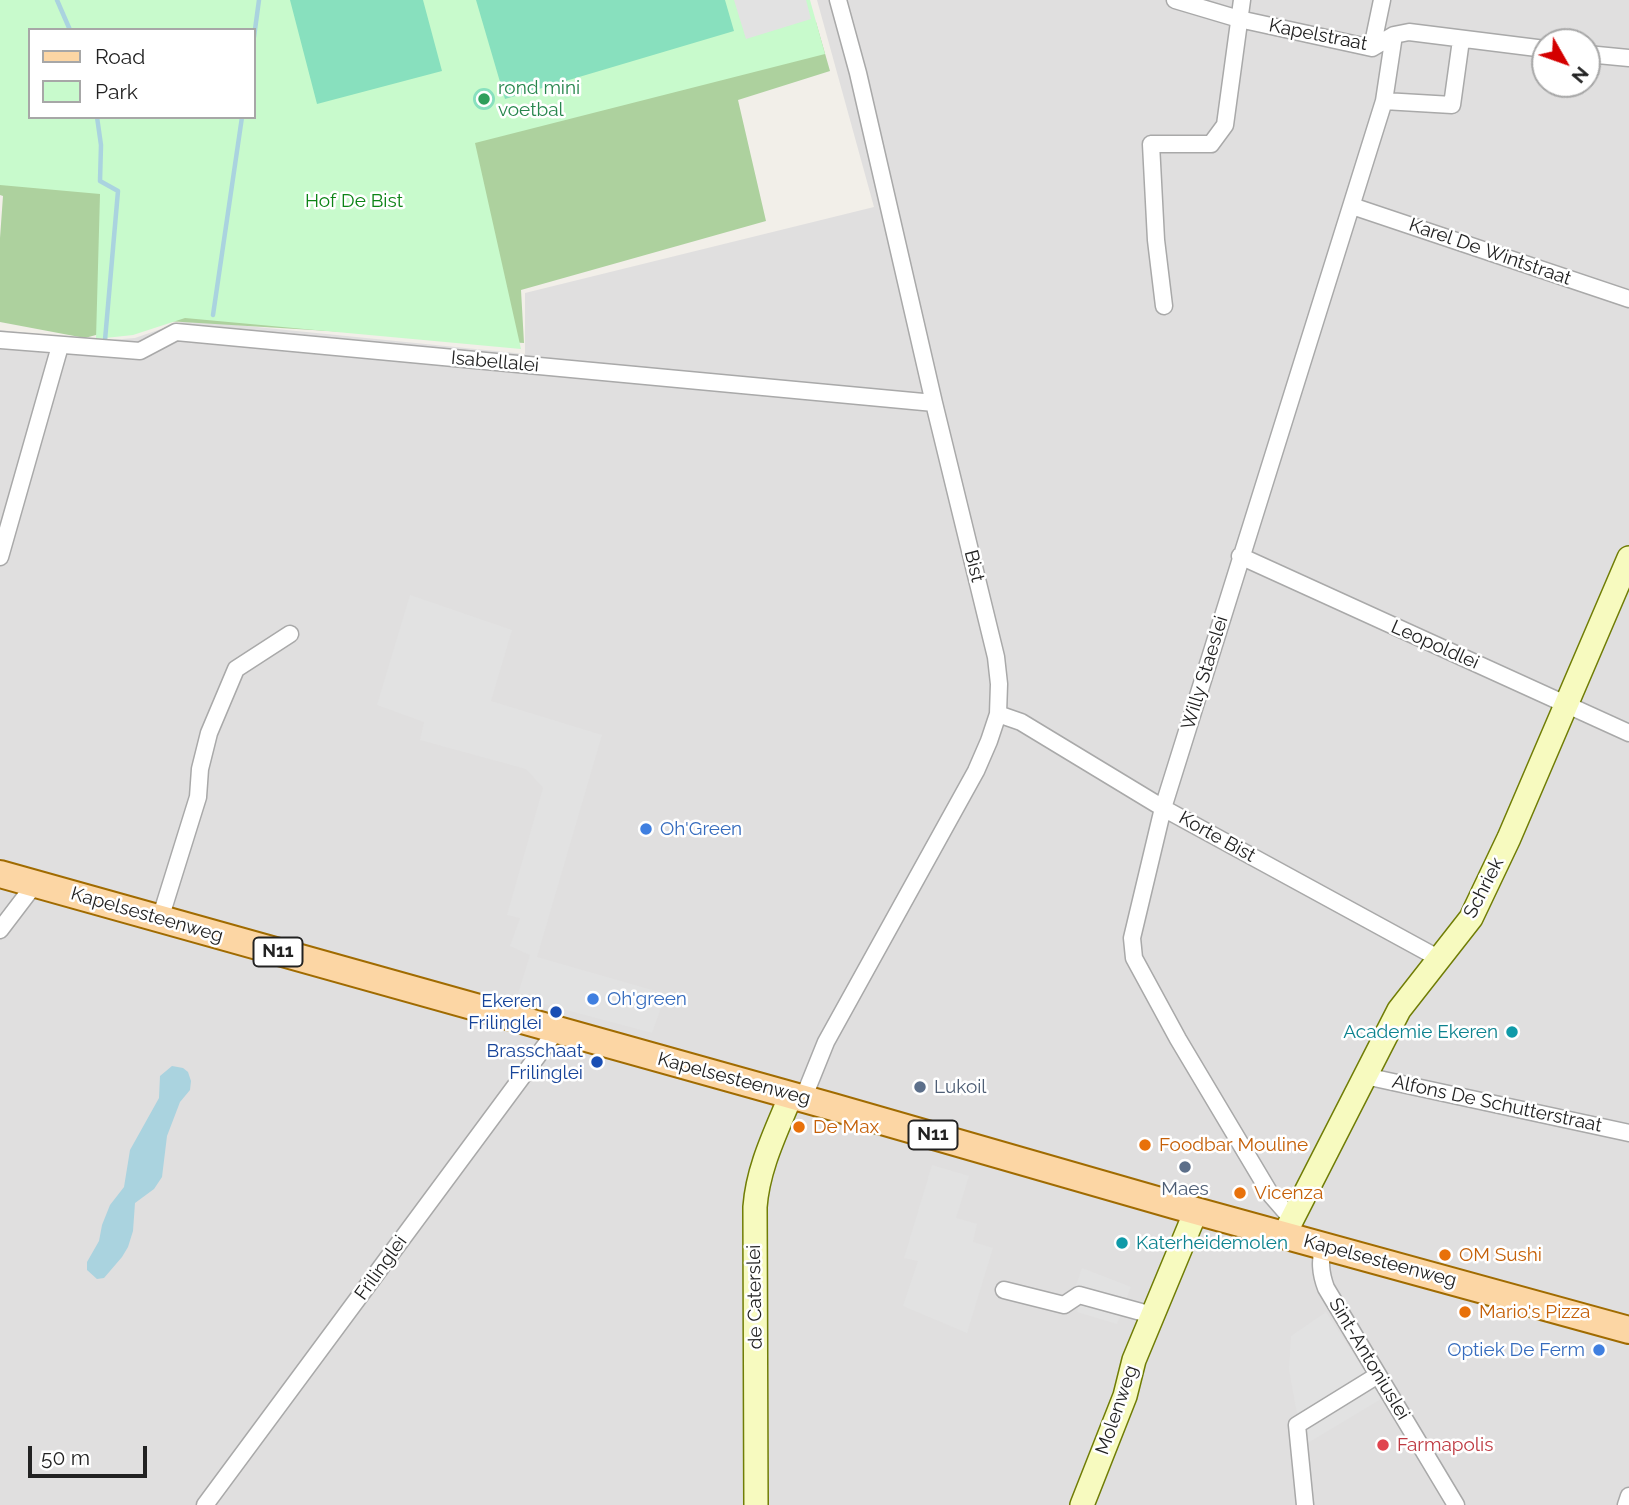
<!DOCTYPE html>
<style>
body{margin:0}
#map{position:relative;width:1629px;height:1505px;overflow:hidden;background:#f2efe9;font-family:Raleway,sans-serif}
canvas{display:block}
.legend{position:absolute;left:28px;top:28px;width:228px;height:91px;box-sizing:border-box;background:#fff;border:2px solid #a7a7a7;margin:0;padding:9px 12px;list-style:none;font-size:21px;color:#222}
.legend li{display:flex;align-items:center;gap:14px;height:35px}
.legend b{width:35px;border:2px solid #a7a7a7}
.north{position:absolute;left:1531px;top:28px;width:70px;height:70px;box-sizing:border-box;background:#fff;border:2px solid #a7a7a7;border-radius:50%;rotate:130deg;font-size:19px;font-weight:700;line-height:28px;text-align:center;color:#222}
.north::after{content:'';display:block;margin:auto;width:24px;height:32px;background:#d40000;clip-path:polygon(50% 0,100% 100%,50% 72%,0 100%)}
.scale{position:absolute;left:28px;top:1446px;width:119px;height:32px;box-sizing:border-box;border:4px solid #222;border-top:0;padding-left:9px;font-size:21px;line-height:24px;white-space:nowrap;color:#222;-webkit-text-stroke:5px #fff;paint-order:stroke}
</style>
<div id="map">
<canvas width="1629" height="1505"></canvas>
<ul class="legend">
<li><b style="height:9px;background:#fcd6a4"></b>Road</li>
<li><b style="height:19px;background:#c8facc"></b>Park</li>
</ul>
<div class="north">N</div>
<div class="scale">50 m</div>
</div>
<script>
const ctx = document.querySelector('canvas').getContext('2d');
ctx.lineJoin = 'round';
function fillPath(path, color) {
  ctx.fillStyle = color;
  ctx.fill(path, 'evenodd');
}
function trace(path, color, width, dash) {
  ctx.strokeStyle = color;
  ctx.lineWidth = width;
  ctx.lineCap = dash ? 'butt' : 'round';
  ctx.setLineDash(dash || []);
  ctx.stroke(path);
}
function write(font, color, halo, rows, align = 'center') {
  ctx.font = font + ' Raleway,sans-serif';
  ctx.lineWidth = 5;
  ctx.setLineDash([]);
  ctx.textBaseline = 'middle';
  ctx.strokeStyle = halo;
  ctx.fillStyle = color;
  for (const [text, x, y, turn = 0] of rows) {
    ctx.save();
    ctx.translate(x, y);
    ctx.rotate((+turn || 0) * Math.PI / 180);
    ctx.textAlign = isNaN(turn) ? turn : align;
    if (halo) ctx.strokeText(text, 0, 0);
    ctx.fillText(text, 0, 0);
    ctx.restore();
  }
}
fillPath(new Path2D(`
 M 817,0 L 1629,0 L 1629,1505 L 0,1505 L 0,330 L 97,341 L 135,338 L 187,320 L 525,354 L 525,293 L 874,207 ZM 1545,42 L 1587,42 L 1587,84 L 1545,84 Z`), '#e0dfdf');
fillPath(new Path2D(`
 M 0,0 L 30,30 L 30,117 L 312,120 L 816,22 L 830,71 L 738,100 L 766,221 L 521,290 L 524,343 L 150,320 L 85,338 L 0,322 L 0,238 L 3,196 L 0,195 Z`), '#add19e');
fillPath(new Path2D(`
 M 0,0 L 810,0 L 825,54 L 475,143 L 521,349 L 185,318 L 133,335 L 96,339 L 100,194 L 0,185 ZM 30,30 L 254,30 L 254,117 L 30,117 Z`), '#c8facc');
fillPath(new Path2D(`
 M 290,0 L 423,0 L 442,71 L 317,104 Z
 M 476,0 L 725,0 L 734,31 L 505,99 Z
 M473 99a11 11 0 1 1 22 0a11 11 0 1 1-22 0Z`), '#88e0be');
fillPath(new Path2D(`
 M 734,0 L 806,0 L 811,19 L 746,39 Z
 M 410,595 L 512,630 L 491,701 L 602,735 L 537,957 L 666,994 L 652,1033 L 517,997 L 530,955 L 510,946 L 520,918 L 507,915 L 543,788 L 526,769 L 420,740 L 424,722 L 377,705 Z
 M 932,1165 L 969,1176 L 956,1218 L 977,1224 L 973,1242 L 993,1248 L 967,1333 L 903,1306 L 918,1261 L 904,1258 Z
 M 1082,1268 L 1131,1287 L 1117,1324 L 1077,1312 L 1083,1294 L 1074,1291 Z
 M 1326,1312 L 1383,1398 L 1303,1446 L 1289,1370 L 1291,1336 Z`), '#e2e2e2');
fillPath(new Path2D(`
 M 172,1066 L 183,1068 L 188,1072 L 191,1081 L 190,1090 L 180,1102 L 167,1136 L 162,1177 L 154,1189 L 135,1203 L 133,1231 L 128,1247 L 122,1257 L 104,1278 L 97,1279 L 87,1270 L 87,1262 L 99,1241 L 102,1225 L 110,1205 L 124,1187 L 130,1150 L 159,1098 L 160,1076 Z`), '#aad3df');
trace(new Path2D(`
 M 57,0 L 70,30
 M 254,37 L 259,0
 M 97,117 L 101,145 L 100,181 L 118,191 L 105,340
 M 213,315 L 242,117`), '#aad3df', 4.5);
const street = new Path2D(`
 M 1175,0 L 1239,19 L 1372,48 L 1394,35 L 1409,32 L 1545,49
 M 1372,48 L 1382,0
 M 1587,54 L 1629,58
 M 1384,101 L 1452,105 L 1461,40
 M 1352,206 L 1629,299
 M 1164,306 L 1156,240 L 1151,144 L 1211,144 L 1225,125 L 1242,0
 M 0,340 L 140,351 L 176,332 L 934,403
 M 1240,556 L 1629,733
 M 0,557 L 60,346
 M 998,714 L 1021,722 L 1163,808 L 1438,958
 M 160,919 L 198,797 L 200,769 L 209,733 L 236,669 L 290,634
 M 0,930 L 35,884
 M 1365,1076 L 1629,1133
 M 803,1099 L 826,1042 L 976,771 L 989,741 L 998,714 L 999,684 L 996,657 L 934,403 L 858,73 L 838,0
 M 1291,1218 L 1271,1195 L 1178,1039 L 1134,958 L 1132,938 L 1163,808 L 1384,101 L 1394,35
 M 1323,1245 C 1320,1261 1320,1272 1326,1288 L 1456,1505
 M 1004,1290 L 1064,1305 L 1079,1295 L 1152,1315
 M 205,1505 L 556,1031
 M 1305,1505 L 1297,1425 L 1378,1375
 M 1626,1505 L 1629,1496`);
const secondary = new Path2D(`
 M 1284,1235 L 1399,1010 L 1471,918 L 1509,838 L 1629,558
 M 756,1505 L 755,1207 C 758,1167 776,1132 791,1095
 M 1082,1505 L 1125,1396 L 1134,1360 L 1196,1211`);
const primary = new Path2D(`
 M 0,874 L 833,1107 L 1174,1205 L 1629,1330`);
trace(street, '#a9a9a9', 19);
trace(secondary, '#707d05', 26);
trace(primary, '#a06b00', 30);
trace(street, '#fff', 16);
trace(secondary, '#f7fabf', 23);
trace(primary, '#fcd6a4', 26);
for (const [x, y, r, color] of [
 [484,99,7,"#2e9e5b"],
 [646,829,7,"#3f7fe0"],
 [593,999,7,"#3f7fe0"],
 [556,1012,7,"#1a4fb4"],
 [1512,1032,7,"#0f9aa8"],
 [597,1062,7,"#1a4fb4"],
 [920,1087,7,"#5c6f8a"],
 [799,1127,7,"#e8710a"],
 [1145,1145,7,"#e8710a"],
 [1185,1167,7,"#5c6f8a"],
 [1240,1193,7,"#e8710a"],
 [1122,1243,7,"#0f9aa8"],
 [1445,1255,7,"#e8710a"],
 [1465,1312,7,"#e8710a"],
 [1599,1350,7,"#3f7fe0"],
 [1383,1445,7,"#e0444e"]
]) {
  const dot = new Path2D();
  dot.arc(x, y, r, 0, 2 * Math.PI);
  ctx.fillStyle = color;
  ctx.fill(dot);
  trace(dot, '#fff', 2.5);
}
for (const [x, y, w] of [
 [278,952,49],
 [933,1135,49]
]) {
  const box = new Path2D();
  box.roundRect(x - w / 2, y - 14.5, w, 29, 5);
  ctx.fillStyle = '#fff';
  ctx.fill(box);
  trace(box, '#222', 2);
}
write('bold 18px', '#222', null, [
 ["N11",278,952],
 ["N11",933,1135]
]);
write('19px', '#222', '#fff', [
 ["Kapelstraat",1318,35,11],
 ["Karel De Wintstraat",1490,252,19],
 ["Isabellalei",495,362,5],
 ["Bist",974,566,76],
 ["Leopoldlei",1435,645,24],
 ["Willy Staeslei",1205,673,-73],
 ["Korte Bist",1217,837,29],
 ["Schriek",1484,888,-63],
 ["Kapelsesteenweg",147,915,16],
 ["Kapelsesteenweg",734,1079,15],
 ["Alfons De Schutterstraat",1497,1104,12],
 ["Kapelsesteenweg",1380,1261,15],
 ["Frilinglei",381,1268,-54],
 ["de Caterslei",755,1297,-91],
 ["Sint-Antoniuslei",1369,1359,59],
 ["Molenweg",1117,1410,-71]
]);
write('19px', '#27864d', '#fff', [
 ["rond mini",498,88],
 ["voetbal",498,110]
], 'left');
write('19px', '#0c8416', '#fff', [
 ["Hof De Bist",354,201]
]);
write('19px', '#366cbe', '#fff', [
 ["Oh'Green",660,829],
 ["Oh'green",607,999],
 ["Optiek De Ferm",1585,1350,"right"]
], 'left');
write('19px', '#164399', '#fff', [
 ["Ekeren",542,1001],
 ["Frilinglei",542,1023],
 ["Brasschaat",583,1051],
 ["Frilinglei",583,1073]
], 'right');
write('19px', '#0d838f', '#fff', [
 ["Academie Ekeren",1498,1032],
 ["Katerheidemolen",1136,1243,"left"]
], 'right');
write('19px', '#4e5e75', '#fff', [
 ["Lukoil",934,1087],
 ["Maes",1185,1189,"center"]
], 'left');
write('19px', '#c56008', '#fff', [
 ["De Max",813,1127],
 ["Foodbar Mouline",1159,1145],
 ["Vicenza",1254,1193],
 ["OM Sushi",1459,1255],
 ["Mario's Pizza",1479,1312]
], 'left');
write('19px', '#be3a42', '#fff', [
 ["Farmapolis",1397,1445]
], 'left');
</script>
